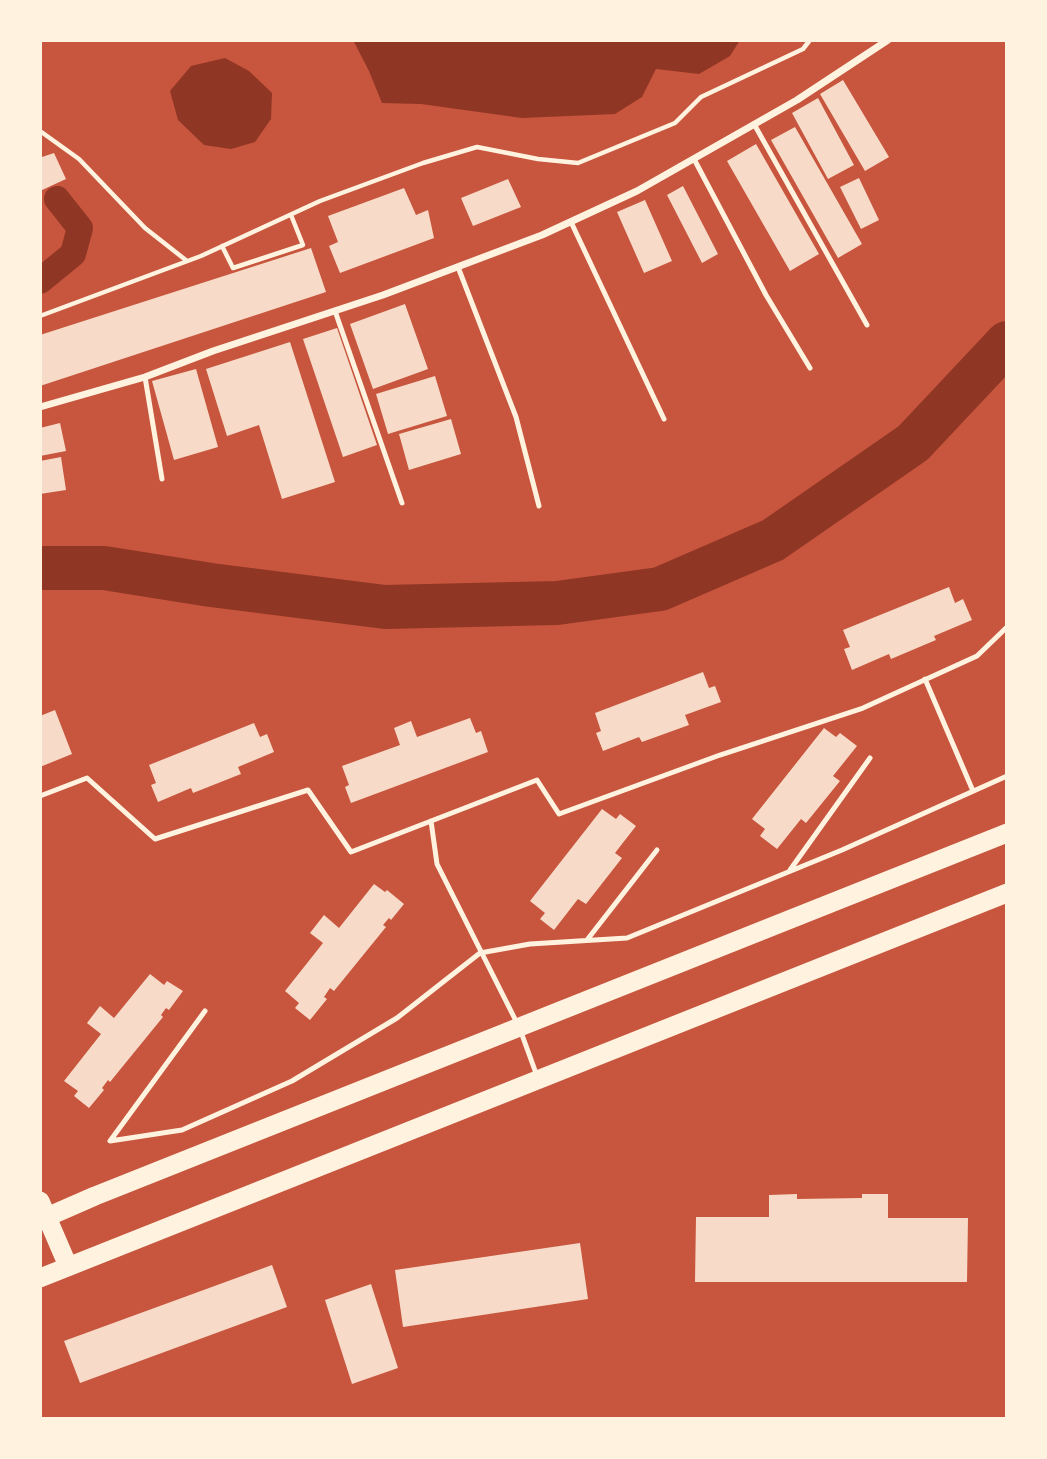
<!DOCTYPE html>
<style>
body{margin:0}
#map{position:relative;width:1047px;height:1459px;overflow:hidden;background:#c8553d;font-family:"Golos Text",sans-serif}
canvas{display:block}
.frame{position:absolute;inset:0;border:42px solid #fff3e0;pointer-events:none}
</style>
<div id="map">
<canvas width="1047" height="1459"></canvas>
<div class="frame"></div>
</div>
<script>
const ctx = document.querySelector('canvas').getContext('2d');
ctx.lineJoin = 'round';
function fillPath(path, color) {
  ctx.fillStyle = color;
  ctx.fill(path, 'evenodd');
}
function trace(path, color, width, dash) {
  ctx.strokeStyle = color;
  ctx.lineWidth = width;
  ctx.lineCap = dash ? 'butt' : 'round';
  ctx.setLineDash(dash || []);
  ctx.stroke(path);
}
fillPath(new Path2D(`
 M 353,40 L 740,40 L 730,56 L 699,74 L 656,69 L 642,97 L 615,114 L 522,118 L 421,104 L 382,103 L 369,71 Z
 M 225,58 L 249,71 L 272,93 L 271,119 L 255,142 L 231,149 L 204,145 L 178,120 L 170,91 L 191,66 Z`), '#8f3625');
trace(new Path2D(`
 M 40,281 L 73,254 L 80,228 L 57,199`), '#8f3625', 26);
trace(new Path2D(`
 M 40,568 L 104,568 L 211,585 L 385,607 L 557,603 L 660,589 L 773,540 L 913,443 L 1007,343`), '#8f3625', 44);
fillPath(new Path2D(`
 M 843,80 L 889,157 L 865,171 L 820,94 Z
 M 818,98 L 854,165 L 828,179 L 792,113 Z
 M 795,127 L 862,244 L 838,258 L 771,140 Z
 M 756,144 L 819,254 L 790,271 L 727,161 Z
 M 54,153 L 66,179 L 40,191 L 40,156 L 42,157 Z
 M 859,178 L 879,220 L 861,229 L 840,187 Z
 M 508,179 L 521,207 L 473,226 L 461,198 Z
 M 683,186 L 718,254 L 702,263 L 667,195 Z
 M 404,188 L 416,215 L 428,210 L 434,238 L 340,273 L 329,246 L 338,242 L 328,216 Z
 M 645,200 L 672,261 L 644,273 L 617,212 Z
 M 311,248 L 326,292 L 40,386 L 40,335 Z
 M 405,304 L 428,369 L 373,389 L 350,324 Z
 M 337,328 L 377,445 L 343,457 L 303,339 Z
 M 290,342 L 335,482 L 282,499 L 259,425 L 227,436 L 206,369 Z
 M 196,369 L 218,447 L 174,460 L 152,381 Z
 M 435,376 L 447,416 L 388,434 L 376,394 Z
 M 451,419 L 461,454 L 409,470 L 399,434 Z
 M 60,423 L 66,451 L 40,456 L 40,428 Z
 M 61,457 L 66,490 L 40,494 L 40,461 Z
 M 949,587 L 955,603 L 963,599 L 972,620 L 934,636 L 936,640 L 891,659 L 889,654 L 852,670 L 844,649 L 850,647 L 843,630 Z
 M 703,672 L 709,688 L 715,686 L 721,702 L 685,715 L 689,725 L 642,742 L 639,737 L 603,751 L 596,733 L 601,731 L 595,713 Z
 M 55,710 L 72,754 L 40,767 L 40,716 Z
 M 470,718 L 476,733 L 481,731 L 488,752 L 351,803 L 345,787 L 349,785 L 342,766 L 400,745 L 394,728 L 411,721 L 417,737 Z
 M 254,723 L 260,737 L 267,734 L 274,752 L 238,767 L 241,774 L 193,793 L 191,788 L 158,802 L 151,785 L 156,783 L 149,765 Z
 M 824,728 L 836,737 L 840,733 L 857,746 L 833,776 L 840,781 L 806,823 L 801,819 L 777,849 L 760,836 L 765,829 L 752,819 Z
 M 602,809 L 616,819 L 620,814 L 636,826 L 615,853 L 622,858 L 586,904 L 578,899 L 554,930 L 540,919 L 545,913 L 530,901 Z
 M 374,884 L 385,892 L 387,890 L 404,904 L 391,920 L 389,918 L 383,925 L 386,927 L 334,991 L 330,988 L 324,997 L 327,999 L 310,1020 L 295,1008 L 299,1003 L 285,991 L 323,943 L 310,933 L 324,915 L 339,928 Z
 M 150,974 L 164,985 L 167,981 L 183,991 L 169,1010 L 166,1008 L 161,1015 L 163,1017 L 110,1082 L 108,1080 L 102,1088 L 104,1090 L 89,1108 L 74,1096 L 78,1091 L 64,1081 L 101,1034 L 87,1023 L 100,1006 L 114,1018 Z
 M 797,1194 L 797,1199 L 862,1198 L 862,1194 L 888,1194 L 888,1218 L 968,1218 L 967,1282 L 695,1282 L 696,1217 L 769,1217 L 769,1195 Z
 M 580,1243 L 588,1299 L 403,1327 L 395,1270 Z
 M 272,1265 L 287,1307 L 80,1383 L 64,1341 Z
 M 371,1284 L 398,1368 L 352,1384 L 325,1300 Z`), '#f7dbc8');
trace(new Path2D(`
 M 40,131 L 79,159 L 145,228 L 187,261
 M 222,246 L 233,268 L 303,245 L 291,215
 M 40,316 L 201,256 L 320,201 L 423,163 L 477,147 L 538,159 L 578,163 L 675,123 L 701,97 L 803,49 L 810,40`), '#fff3e0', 4.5);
trace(new Path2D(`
 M 754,124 L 867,325
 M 694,159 L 766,295 L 810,368
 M 571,222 L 664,419
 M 458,267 L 516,417 L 539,506
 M 335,311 L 402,503
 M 145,377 L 162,479
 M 925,679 L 973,791
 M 40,796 L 87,778 L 155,839 L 308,790 L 351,852 L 537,780 L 559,814 L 720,755 L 863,708 L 977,656 L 1007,627
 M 431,821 L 437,864 L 517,1023
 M 790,870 L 870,758
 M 587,940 L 657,850
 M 205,1011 L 110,1141 L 182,1130 L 292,1081 L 397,1018 L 480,953 L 530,944 L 627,938 L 842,850 L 1007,776
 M 521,1032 L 537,1076`), '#fff3e0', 5);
trace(new Path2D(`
 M 40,407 L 145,377 L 213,351 L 383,295 L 542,235 L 637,191 L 797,100 L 888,40`), '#fff3e0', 7);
trace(new Path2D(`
 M 40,1201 L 68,1266
 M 40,1220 L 95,1196 L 1007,833
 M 40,1278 L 1007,893`), '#fff3e0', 19);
</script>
